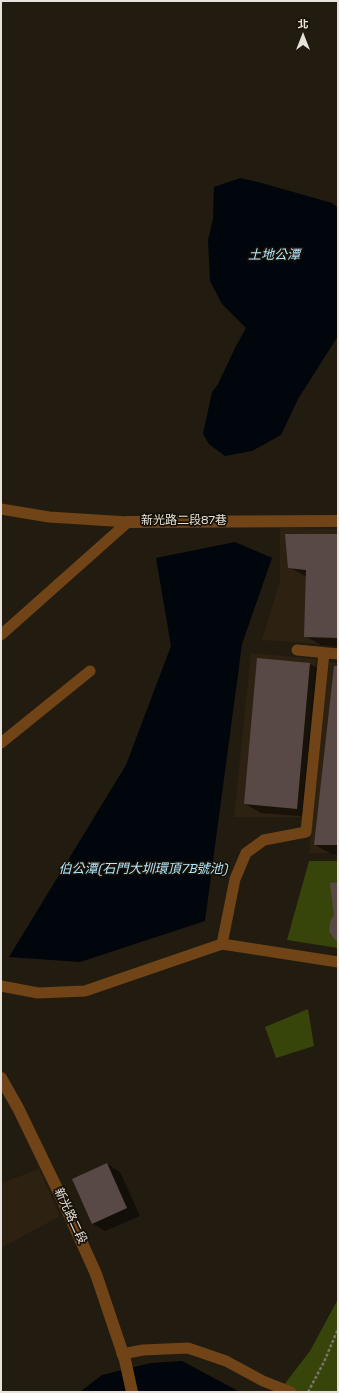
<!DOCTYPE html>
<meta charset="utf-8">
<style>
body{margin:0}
#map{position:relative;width:339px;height:1393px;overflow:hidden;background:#221b10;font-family:"Space Grotesk","Noto Sans TC",sans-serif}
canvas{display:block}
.frame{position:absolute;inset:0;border:2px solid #e7e2db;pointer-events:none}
.north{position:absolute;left:283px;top:16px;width:40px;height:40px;-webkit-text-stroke:3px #181208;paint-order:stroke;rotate:0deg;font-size:11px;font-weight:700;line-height:16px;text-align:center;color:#e7e2db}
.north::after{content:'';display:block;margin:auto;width:14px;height:18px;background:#e7e2db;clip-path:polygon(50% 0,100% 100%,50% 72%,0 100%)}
</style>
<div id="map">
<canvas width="339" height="1393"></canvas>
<div class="frame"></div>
<div class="north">北</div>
</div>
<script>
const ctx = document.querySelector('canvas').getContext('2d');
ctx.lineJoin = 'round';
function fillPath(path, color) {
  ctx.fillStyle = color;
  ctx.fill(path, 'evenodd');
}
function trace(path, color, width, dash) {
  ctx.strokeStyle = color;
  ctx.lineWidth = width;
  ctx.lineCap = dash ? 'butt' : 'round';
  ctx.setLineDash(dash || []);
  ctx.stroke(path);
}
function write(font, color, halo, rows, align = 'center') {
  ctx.font = font + ' "Space Grotesk","Noto Sans TC",sans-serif';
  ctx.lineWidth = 3.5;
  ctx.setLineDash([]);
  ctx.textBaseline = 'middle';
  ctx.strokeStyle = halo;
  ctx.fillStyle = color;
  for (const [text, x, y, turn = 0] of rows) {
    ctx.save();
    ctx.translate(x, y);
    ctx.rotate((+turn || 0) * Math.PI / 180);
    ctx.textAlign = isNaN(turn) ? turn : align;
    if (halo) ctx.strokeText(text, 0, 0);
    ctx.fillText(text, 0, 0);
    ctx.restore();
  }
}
fillPath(new Path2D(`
 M 280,528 L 338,529 L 338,645 L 262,640 L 280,581 Z
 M 251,653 L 316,659 L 301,817 L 234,817 Z
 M 329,662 L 338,663 L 338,853 L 309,853 Z
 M 39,1169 L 60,1216 L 1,1248 L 1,1183 Z`), '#2d2212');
fillPath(new Path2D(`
 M 309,861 L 338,861 L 338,948 L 287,940 Z
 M 308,1009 L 314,1046 L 276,1058 L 265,1027 Z
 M 338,1299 L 338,1392 L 281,1392 L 283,1386 L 310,1351 Z`), '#38450a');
fillPath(new Path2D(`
 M 240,178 L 258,182 L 332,203 L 338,208 L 338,336 L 298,399 L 281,435 L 252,451 L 225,456 L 209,444 L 203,434 L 212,392 L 218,384 L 235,348 L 246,328 L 222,304 L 210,281 L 208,240 L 213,219 L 214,187 Z
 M 235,542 L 272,558 L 242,644 L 205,921 L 80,962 L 9,957 L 126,765 L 171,646 L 156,558 Z
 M 182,1361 L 240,1392 L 80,1392 L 102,1375 L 151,1363 Z`), '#00060b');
fillPath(new Path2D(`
 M 338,535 L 338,646 L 321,645 L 305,636 L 307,577 L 289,567 Z
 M 310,664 L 325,672 L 313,817 L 261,813 L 245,804 Z
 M 338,667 L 338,854 L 331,854 L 315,845 Z
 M 107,1164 L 120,1172 L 140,1216 L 105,1231 L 92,1223 Z`), '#0007');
fillPath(new Path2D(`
 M 285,534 L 338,534 L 338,638 L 304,637 L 306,570 L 288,568 Z
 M 257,658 L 310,663 L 297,809 L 244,804 Z
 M 334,666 L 338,666 L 338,845 L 314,845 Z
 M 338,882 L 338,942 L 335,940 L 329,931 L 330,922 L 334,915 L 330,883 Z
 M 107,1163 L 127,1208 L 92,1224 L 72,1179 Z`), '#584947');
trace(new Path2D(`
 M 308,1392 L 324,1362 L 338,1329`), '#79736a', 2.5, [3, 2]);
trace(new Path2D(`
 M 1,509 L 49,517 L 128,522
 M 1,635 L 128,522
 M 297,650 L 338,654
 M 1,743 L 90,671
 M 222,944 L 338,962
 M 1,986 L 38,993 L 85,991 L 222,944 L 235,879 L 246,853 L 264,840 L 306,832 L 324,653
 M 122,1354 L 143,1350 L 188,1348 L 226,1361 L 263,1381 L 291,1392`), '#704417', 11);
trace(new Path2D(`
 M 128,522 L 338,521
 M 1,1078 L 18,1108 L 64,1203 L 96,1274 L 125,1360 L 132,1392`), '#704417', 12);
write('12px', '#e7e2db', '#181208', [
 ["新光路二段87巷",184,521],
 ["新光路二段",70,1216,65]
]);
write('italic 13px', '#b2e6fe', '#181208', [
 ["土地公潭",274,255],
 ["伯公潭(石門大圳環頂7B號池)",143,869]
]);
</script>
